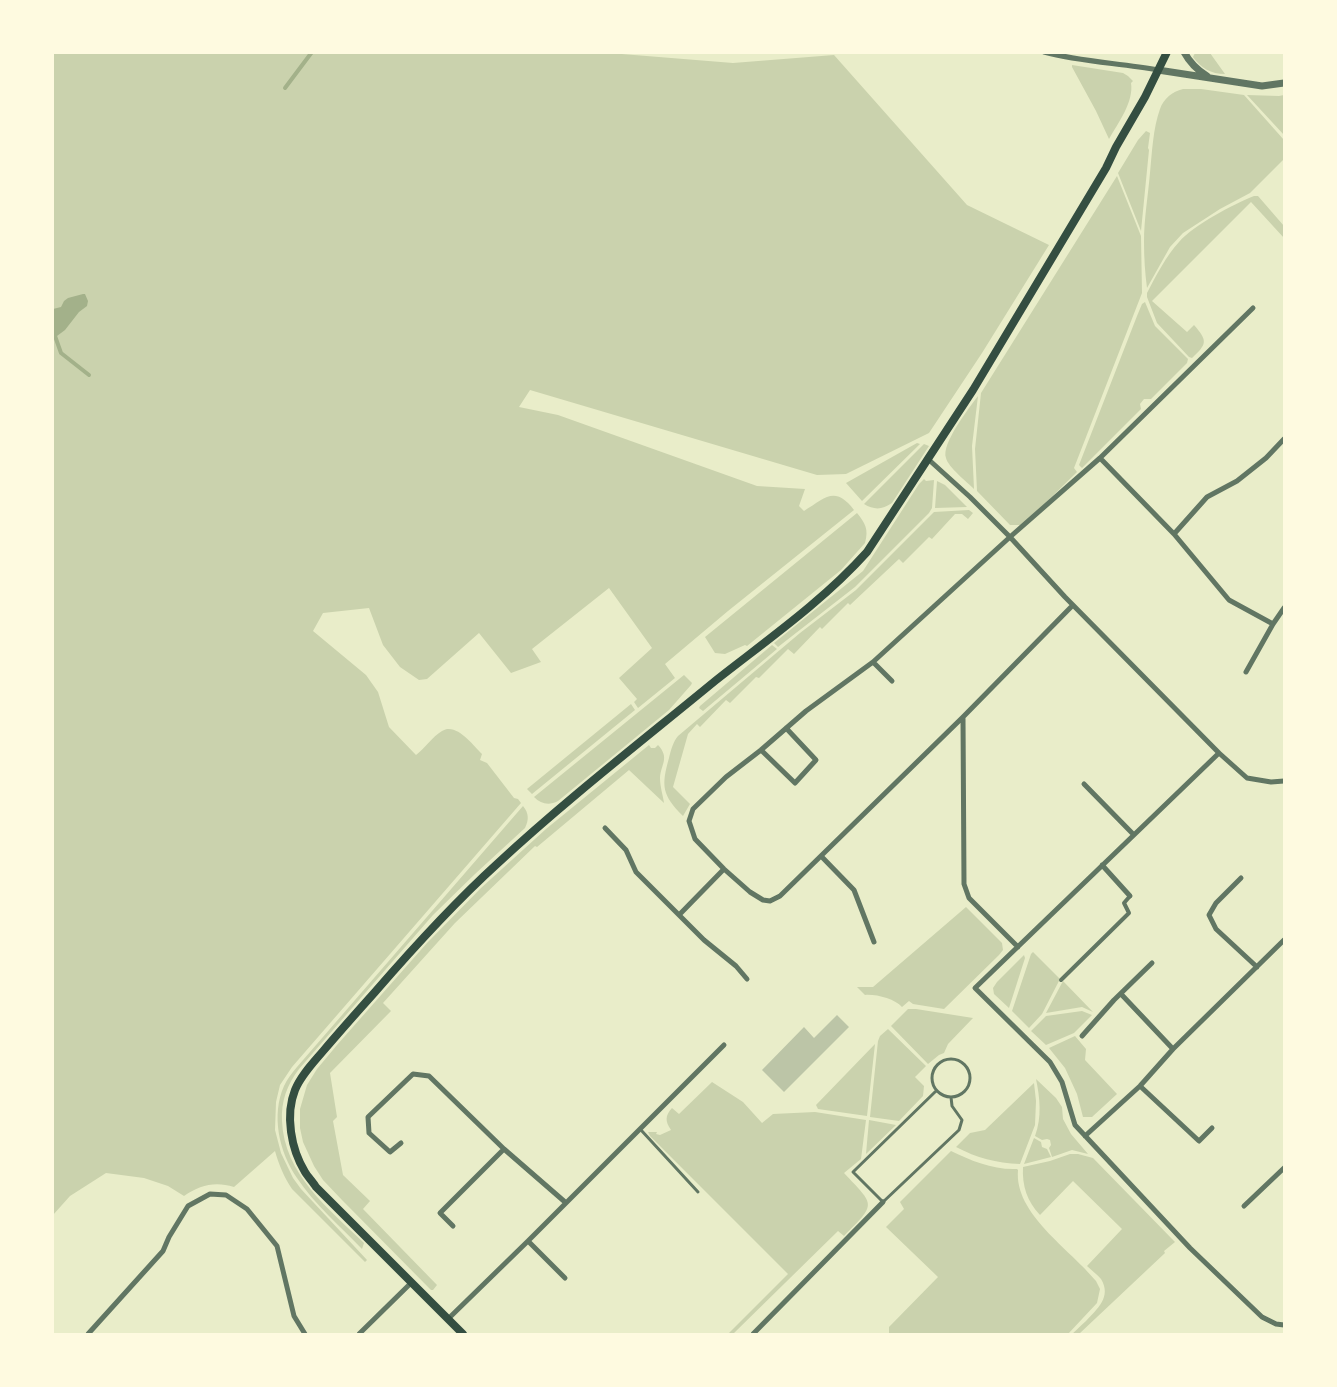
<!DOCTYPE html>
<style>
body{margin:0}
#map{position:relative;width:1337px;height:1387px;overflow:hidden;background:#e9edc9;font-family:"Source Sans 3",sans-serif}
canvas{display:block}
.frame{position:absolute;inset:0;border:54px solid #fefae0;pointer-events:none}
</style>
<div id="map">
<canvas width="1337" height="1387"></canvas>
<div class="frame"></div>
</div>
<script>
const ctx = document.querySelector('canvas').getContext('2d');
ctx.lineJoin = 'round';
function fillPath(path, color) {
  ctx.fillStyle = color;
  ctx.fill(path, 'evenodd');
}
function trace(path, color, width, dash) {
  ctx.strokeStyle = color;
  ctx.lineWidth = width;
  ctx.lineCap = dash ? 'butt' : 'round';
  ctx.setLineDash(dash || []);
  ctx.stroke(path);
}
fillPath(new Path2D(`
 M 597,52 L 733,63 L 834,55 L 967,205 L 1049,245 L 982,353 L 929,433 L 846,474 L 817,475 L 530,390 L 519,407 L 558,415 L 757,486 L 805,489 L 799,506 L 804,511 C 825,498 835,485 854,510 L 728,611 L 665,664 L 675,678 L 638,708 L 634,702 L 637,699 L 619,678 L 652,648 L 609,588 L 532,649 L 541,662 L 511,673 L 479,633 L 427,679 L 419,680 L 400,667 L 383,645 L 369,608 L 323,613 L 313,631 L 366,675 L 378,692 L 389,727 L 416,755 C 425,748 432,737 442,731 C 456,722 473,745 482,754 L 480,760 L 487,763 L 514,798 L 518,799 L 521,803 L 292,1067 L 280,1085 L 276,1102 L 275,1130 L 281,1153 L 293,1178 L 301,1189 L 367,1260 L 365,1262 L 292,1189 C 284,1177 279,1165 275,1151 L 234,1187 C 215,1181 200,1185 184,1196 L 168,1186 L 144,1178 L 106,1173 L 70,1196 L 53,1215 L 53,53 Z
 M 1195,53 L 1210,53 L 1225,74 C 1211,74 1201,68 1193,57 Z
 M 1072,65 L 1123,73 L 1128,76 L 1133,81 L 1131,83 C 1134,102 1118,123 1109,139 L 1096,111 L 1072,67 Z
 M 1183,89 L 1201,89 L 1244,95 L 1284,140 L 1284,159 L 1250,193 L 1220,209 L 1183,233 L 1170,247 L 1147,288 C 1145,273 1144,258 1144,242 C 1144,219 1148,196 1150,173 C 1152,153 1153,128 1160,109 C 1164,98 1172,92 1183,89 Z
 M 1247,95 L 1279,96 L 1284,95 L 1284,135 Z
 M 1146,131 L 1150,133 L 1148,148 L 1149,150 L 1141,231 L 1118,173 L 1138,140 Z
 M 1117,176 L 1141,236 L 1142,293 L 1074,468 L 1077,472 L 1021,527 L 1019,525 L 1010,525 L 977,491 L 975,449 L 981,393 Z
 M 1254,196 L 1258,196 L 1284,226 L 1284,238 L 1251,202 L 1152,301 L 1187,332 L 1194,325 C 1208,341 1207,344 1192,358 L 1189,357 L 1157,323 L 1147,297 L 1147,293 C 1156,276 1166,256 1179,242 C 1195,224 1232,205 1254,196 Z
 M 1145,302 L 1155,326 L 1188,359 L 1187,363 L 1151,399 L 1144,399 L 1140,404 L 1141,409 L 1082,468 L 1079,465 L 1137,316 L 1142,304 Z
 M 978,396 L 972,446 L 974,489 C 967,482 948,467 946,458 C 941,444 969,408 978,396 Z
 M 917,443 L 920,444 L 862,501 L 846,483 Z
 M 924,444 L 929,446 L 892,503 C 882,510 874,510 864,504 Z
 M 924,479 L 926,481 L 934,480 L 932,508 L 929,513 L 855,587 L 778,647 L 774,643 L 863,571 L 919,484 Z
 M 937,481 L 945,485 L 967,507 L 935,508 Z
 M 969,510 L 973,513 L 968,519 L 962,514 L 955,514 L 932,539 L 929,537 L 903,563 L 899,559 L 850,605 L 848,603 L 822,629 L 820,627 L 794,654 L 788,649 L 759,678 L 756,677 L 730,703 L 726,700 L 700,727 L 697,724 L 688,734 L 673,787 L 690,804 L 683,816 C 662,795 661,786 669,758 C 671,750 673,742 678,736 L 800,633 L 856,590 L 934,512 Z
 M 857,513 C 865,523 869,529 865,543 L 841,570 L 747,646 L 745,645 L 725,654 L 715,653 L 705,637 Z
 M 772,645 L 777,649 L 703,711 L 699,708 L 700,706 Z
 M 684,675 L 692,683 L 691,685 L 669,710 L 558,801 C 549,806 541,804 534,797 Z
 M 631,704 L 635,710 L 532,794 L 527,789 Z
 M 649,745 L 651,748 L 655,748 L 658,745 C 670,758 661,764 660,778 C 660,787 663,795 664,803 L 629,770 L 537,847 L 535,846 L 455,923 L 383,1003 L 391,1011 L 330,1073 L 337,1117 L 333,1121 L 343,1175 L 370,1201 L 363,1209 L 437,1285 L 433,1290 L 431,1290 L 342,1200 L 323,1180 L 314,1166 L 303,1142 L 300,1128 L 300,1109 L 307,1085 L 317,1069 L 337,1045 L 427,943 L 481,888 L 546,829 Z
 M 523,806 C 529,813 529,820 525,828 L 475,874 L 433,915 L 299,1069 C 287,1085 281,1101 282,1121 C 284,1174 329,1209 364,1243 L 362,1249 C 341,1227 314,1204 297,1178 C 279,1152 271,1115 284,1086 C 287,1079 292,1073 297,1067 Z
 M 966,907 L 1002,943 L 1003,950 L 999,955 L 944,1009 L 913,1004 L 909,1001 L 902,1007 C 895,999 876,994 865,995 L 857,987 L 873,987 Z
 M 1033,952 L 1060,979 L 1042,1014 L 1029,1028 L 1012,1011 L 1031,954 Z
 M 1024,955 L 1025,958 L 1009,1008 L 994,994 L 993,988 L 997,982 Z
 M 1063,981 L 1093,1012 L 1082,1007 L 1046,1013 Z
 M 908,1009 L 916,1009 L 973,1018 L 948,1044 L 944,1053 L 939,1055 L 928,1064 L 891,1026 Z
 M 1082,1011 L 1092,1015 L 1074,1033 L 1046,1045 L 1031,1031 L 1046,1016 Z
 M 888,1029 L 926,1066 L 915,1077 L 924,1086 L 923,1096 L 899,1121 L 870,1117 L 878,1041 L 880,1036 Z
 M 1075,1036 L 1086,1049 L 1085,1060 L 1117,1094 L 1092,1117 L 1083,1117 L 1077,1094 L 1065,1068 L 1049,1048 Z
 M 875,1044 L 867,1116 L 818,1109 L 816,1105 Z
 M 1036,1079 L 1056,1098 L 1062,1107 L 1063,1119 L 1071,1134 L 1088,1154 L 1072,1150 L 1052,1157 L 1049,1148 L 1051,1145 L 1050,1140 L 1047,1139 L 1042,1140 L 1035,1136 C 1042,1117 1040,1098 1036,1079 Z
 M 712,1082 L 743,1102 L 762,1123 L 773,1114 L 815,1112 L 866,1120 L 861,1159 L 844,1173 C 875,1206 877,1203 844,1236 L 838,1231 L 733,1334 L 728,1334 L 788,1274 L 650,1136 L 648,1132 L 657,1132 L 656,1134 L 660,1135 L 671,1130 C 665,1121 665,1116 672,1108 L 679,1114 Z
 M 1034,1083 L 1036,1101 L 1035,1125 L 1020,1164 C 996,1163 977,1158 956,1147 L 970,1133 L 985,1130 Z
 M 869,1120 L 896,1125 L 866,1154 Z
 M 1034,1138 L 1041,1142 L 1042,1147 L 1047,1149 L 1051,1157 L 1024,1164 Z
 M 951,1151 C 972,1161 993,1170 1017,1169 L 1018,1170 C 1014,1214 1070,1249 1096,1281 L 1100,1289 L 1097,1303 L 1068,1334 L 889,1334 L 889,1327 L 938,1277 L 886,1227 L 904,1209 L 900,1202 Z
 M 1070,1154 L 1078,1154 L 1093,1158 L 1175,1242 L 1164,1251 L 1165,1253 L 1079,1334 L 1072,1334 C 1077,1330 1081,1325 1086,1321 C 1097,1309 1112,1297 1101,1279 C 1097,1274 1091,1270 1087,1266 L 1122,1229 L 1073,1181 L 1040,1215 C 1027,1201 1022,1186 1023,1167 L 1050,1161 Z`), '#cad2ad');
fillPath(new Path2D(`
 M 83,294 L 85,294 L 88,301 L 87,306 L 79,312 L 65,330 L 57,336 L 53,335 L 53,309 L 61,307 L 64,301 L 68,298 Z`), '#a3b18a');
trace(new Path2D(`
 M 285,88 L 312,52
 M 55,336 L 61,353 L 89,375`), '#a3b18a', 4);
fillPath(new Path2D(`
 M 837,1015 L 849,1027 L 784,1092 L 762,1070 L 804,1027 L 814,1038 Z`), '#bcc5a7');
trace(new Path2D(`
 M932 1078a19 19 0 1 1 38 0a19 19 0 1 1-38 0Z
 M 936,1091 L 853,1172 L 883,1202 L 959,1130 L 962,1120 L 952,1106 L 951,1097
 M 641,1130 L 698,1192`), '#617663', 3);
trace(new Path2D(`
 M 1061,980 L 1129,913 L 1124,903 L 1130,896`), '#617663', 4);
trace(new Path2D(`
 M 1044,52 C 1081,62 1121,63 1158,70
 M 1100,458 L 1174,534 L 1229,600 L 1273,624
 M 928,459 L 970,497 L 1010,537 L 1065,597 L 1219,753 L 1247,778 L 1271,782 L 1284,781
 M 1174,534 L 1207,497 L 1237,481 L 1266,458 L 1284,439
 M 1073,605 L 963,717 L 780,896 L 770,901 L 763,900 L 750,892 L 724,869 L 695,839 L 689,821 L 693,809 L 726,777 L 761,750 L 806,711 L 873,662 L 1010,537 L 1100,458 L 1253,308
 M 873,662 L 892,681
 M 1246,672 L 1273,624 L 1284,608
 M 963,717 L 964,884 L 969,898 L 1018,947
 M 761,750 L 795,783 L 816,760 L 786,728
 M 1219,753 L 975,988 L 1050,1062 L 1062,1082 L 1075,1125 L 1190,1248 L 1262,1317 L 1276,1324 L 1284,1325
 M 1084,784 L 1133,834
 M 605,828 L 626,850 L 636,872 L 704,940 L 736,966 L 747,979
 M 821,856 L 854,890 L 874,942
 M 1102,865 L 1130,896
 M 1241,878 L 1216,903 L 1209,915 L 1216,929 L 1257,967
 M 679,915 L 724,869
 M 1121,994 L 1173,1049
 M 1082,1036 L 1114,1000 L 1152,963
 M 1140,1086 L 1199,1141 L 1212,1128
 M 1085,1136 L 1140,1086 L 1173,1049 L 1284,940
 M 401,1143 L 390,1152 L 369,1133 L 368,1117 L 413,1074 L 429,1076 L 504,1149 L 565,1202
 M 1244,1206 L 1284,1168
 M 453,1226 L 440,1213 L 504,1149
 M 528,1241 L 565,1278
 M 448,1319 L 528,1241 L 724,1045
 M 88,1334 L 163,1251 L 169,1237 L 188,1206 L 210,1194 L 226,1195 L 247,1209 L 277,1246 L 294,1316 L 305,1334
 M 359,1334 L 412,1282
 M 753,1334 L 883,1202`), '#617663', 5);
trace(new Path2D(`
 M 1184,52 C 1190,63 1197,70 1207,76
 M 1158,70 L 1262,86 L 1284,83`), '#617663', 7);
trace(new Path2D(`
 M 463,1334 L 316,1187 C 313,1182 308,1177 305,1172 C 291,1149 285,1115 295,1090 C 301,1075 314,1062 324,1050 C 341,1030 358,1011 375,992 C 414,947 453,904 497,864 C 566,800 642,741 715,681 C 767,640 822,602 867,552 L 973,390 L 1106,168 L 1116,147 L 1145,97 L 1167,52`), '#344e41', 8);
</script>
